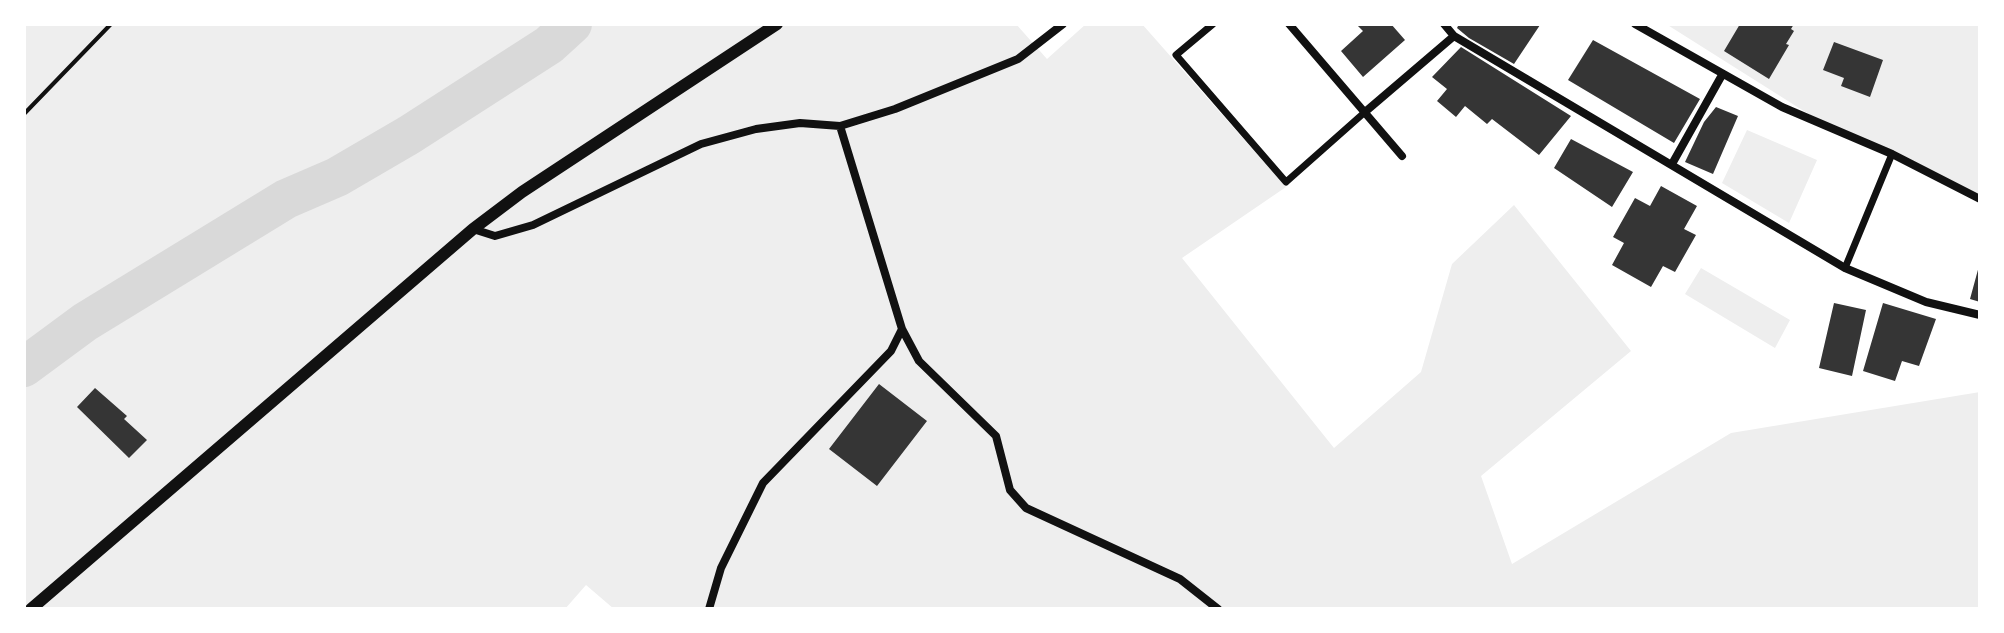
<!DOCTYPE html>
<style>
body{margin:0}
#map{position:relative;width:2004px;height:633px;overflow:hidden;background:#fff;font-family:"DM Sans",sans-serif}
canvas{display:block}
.frame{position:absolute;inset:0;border:26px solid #fff;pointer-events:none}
</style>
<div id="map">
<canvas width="2004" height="633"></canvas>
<div class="frame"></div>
</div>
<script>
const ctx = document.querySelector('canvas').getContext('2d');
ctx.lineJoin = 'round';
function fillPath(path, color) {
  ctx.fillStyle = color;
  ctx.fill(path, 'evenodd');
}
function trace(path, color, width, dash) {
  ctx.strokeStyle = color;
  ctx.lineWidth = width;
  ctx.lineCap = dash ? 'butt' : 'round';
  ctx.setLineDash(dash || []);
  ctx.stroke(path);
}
fillPath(new Path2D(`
 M 24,24 L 1016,24 L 1047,59 L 1086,24 L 1142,24 L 1286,187 L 1182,258 L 1334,448 L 1421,372 L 1452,264 L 1514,205 L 1631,351 L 1481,476 L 1512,564 L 1731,433 L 1980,392 L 1980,609 L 614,609 L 586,585 L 565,609 L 24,609 Z
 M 1666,24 L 1980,24 L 1980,195 L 1826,125 Z
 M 1747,130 L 1817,160 L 1789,223 L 1722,183 Z
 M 1701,268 L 1790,320 L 1775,348 L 1685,294 Z`), '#eee');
trace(new Path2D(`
 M 24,367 L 85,322 L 286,199 L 337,177 L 409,135 L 549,45 L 572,24`), '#d9d9d9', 40);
fillPath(new Path2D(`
 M 1356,24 L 1391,24 L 1405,40 L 1363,77 L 1341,51 L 1363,31 Z
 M 1459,24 L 1537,24 L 1540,25 L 1514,64 L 1469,38 L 1457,28 Z
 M 1740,24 L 1794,24 L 1791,29 L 1794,31 L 1786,44 L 1789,45 L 1769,79 L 1724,51 Z
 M 1593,40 L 1700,99 L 1674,143 L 1568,80 Z
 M 1834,42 L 1883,60 L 1870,97 L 1841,86 L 1844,78 L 1823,70 Z
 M 1461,47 L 1571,116 L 1539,155 L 1492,119 L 1487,124 L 1465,106 L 1456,117 L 1437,101 L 1447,89 L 1432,77 Z
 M 1716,107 L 1738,116 L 1713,174 L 1685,162 L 1704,122 Z
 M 1571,139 L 1633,172 L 1612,207 L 1554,168 Z
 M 1661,186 L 1697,206 L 1684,229 L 1696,235 L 1675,272 L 1663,266 L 1651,287 L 1612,265 L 1624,243 L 1613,237 L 1635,198 L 1650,206 Z
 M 1979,266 L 1980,266 L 1980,302 L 1970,299 Z
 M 1834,303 L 1866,310 L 1852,376 L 1819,368 Z
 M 1883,303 L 1936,319 L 1919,366 L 1902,361 L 1895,381 L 1863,371 Z
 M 879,384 L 927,421 L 877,486 L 829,449 Z
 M 95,388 L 127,416 L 124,419 L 147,440 L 129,458 L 77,407 Z`), '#353535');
trace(new Path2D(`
 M 24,114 L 111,24`), '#111', 4);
trace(new Path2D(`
 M 1213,24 L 1176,55 L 1286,182 L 1365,112
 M 1845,268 L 1892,154`), '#111', 7);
trace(new Path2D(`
 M 1289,24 L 1402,156
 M 1444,24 L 1454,36 L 1845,268 L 1926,302 L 1980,315
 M 1635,24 L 1782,107 L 1892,154 L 1980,199
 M 1365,112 L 1454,36
 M 1672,164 L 1722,75
 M 473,229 L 495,236 L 533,225 L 701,144 L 756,129 L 800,123 L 840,126 L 895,109 L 1018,59 L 1063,24
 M 902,329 L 919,361 L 996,436 L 1010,490 L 1026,508 L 1180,579 L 1218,609
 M 709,609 L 721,568 L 763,483 L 891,351 L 902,329 L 840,126`), '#111', 8);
trace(new Path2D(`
 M 31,609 L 473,229 L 522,192 L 777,24`), '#111', 12);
</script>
